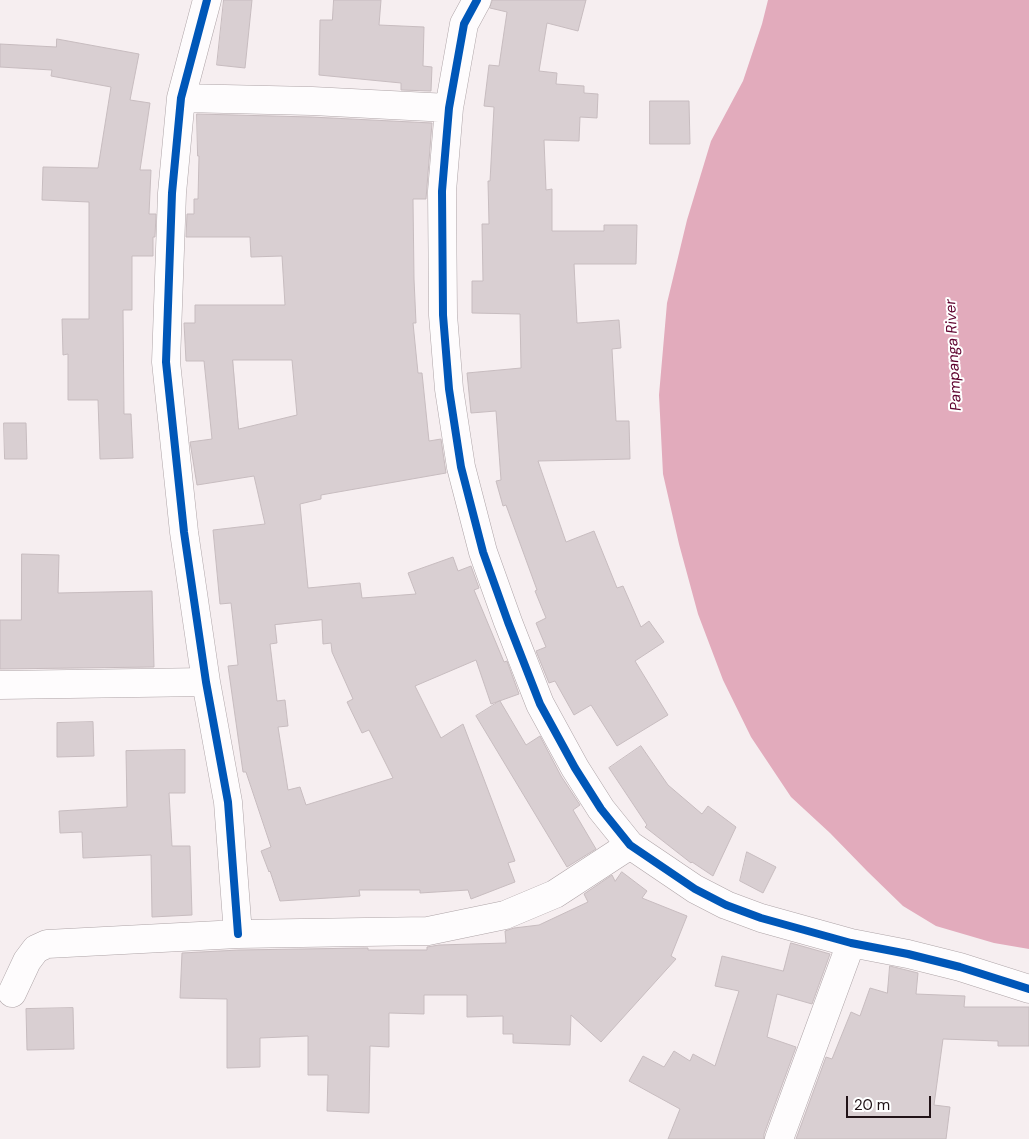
<!DOCTYPE html>
<style>
body{margin:0}
#map{position:relative;width:1029px;height:1139px;overflow:hidden;background:#f6eef0;font-family:"DM Sans",sans-serif}
canvas{display:block}
.scale{position:absolute;left:846px;top:1096px;width:85px;height:22px;box-sizing:border-box;border:2px solid #211317;border-top:0;padding-left:6px;font-size:15px;line-height:18px;white-space:nowrap;color:#211317;-webkit-text-stroke:4px #fff;paint-order:stroke}
</style>
<div id="map">
<canvas width="1029" height="1139"></canvas>
<div class="scale">20 m</div>
</div>
<script>
const ctx = document.querySelector('canvas').getContext('2d');
ctx.lineJoin = 'round';
function fillPath(path, color) {
  ctx.fillStyle = color;
  ctx.fill(path, 'evenodd');
}
function trace(path, color, width, dash) {
  ctx.strokeStyle = color;
  ctx.lineWidth = width;
  ctx.lineCap = dash ? 'butt' : 'round';
  ctx.setLineDash(dash || []);
  ctx.stroke(path);
}
function write(font, color, halo, rows, align = 'center') {
  ctx.font = font + ' "DM Sans",sans-serif';
  ctx.lineWidth = 4;
  ctx.setLineDash([]);
  ctx.textBaseline = 'middle';
  ctx.strokeStyle = halo;
  ctx.fillStyle = color;
  for (const [text, x, y, turn = 0] of rows) {
    ctx.save();
    ctx.translate(x, y);
    ctx.rotate((+turn || 0) * Math.PI / 180);
    ctx.textAlign = isNaN(turn) ? turn : align;
    if (halo) ctx.strokeText(text, 0, 0);
    ctx.fillText(text, 0, 0);
    ctx.restore();
  }
}
fillPath(new Path2D(`
 M 768,0 L 1029,0 L 1029,949 L 994,943 L 936,926 L 903,906 L 867,871 L 830,833 L 791,797 L 751,737 L 723,680 L 698,614 L 679,544 L 663,474 L 659,395 L 667,303 L 687,220 L 711,141 L 743,81 L 762,24 Z`), '#e2abbc');
const building = new Path2D(`
 M 224,0 L 252,0 L 245,68 L 217,65 Z
 M 334,0 L 381,0 L 379,25 L 424,27 L 423,66 L 432,67 L 431,91 L 401,90 L 401,83 L 319,75 L 320,20 L 332,20 Z
 M 493,0 L 586,0 L 578,31 L 547,23 L 539,71 L 557,73 L 556,84 L 584,86 L 584,93 L 598,94 L 597,118 L 580,117 L 579,141 L 544,140 L 546,190 L 552,189 L 552,231 L 604,231 L 604,225 L 637,225 L 636,264 L 574,264 L 577,323 L 619,320 L 621,348 L 612,349 L 616,421 L 629,421 L 630,459 L 538,461 L 566,542 L 594,531 L 617,588 L 623,586 L 641,627 L 649,621 L 664,642 L 635,661 L 668,715 L 617,746 L 591,705 L 574,715 L 555,681 L 549,683 L 536,651 L 546,647 L 536,623 L 546,618 L 535,591 L 537,590 L 506,505 L 503,506 L 496,481 L 501,480 L 496,411 L 471,413 L 467,373 L 521,368 L 520,314 L 472,313 L 472,281 L 483,281 L 482,224 L 489,224 L 488,181 L 490,181 L 494,107 L 484,106 L 489,65 L 499,66 L 507,12 L 490,8 Z
 M 57,39 L 139,54 L 130,100 L 150,103 L 140,170 L 151,170 L 149,214 L 156,214 L 155,237 L 153,237 L 153,256 L 132,256 L 132,310 L 123,310 L 124,414 L 131,414 L 133,458 L 100,459 L 98,400 L 68,400 L 68,354 L 63,355 L 62,319 L 89,319 L 89,202 L 42,200 L 43,167 L 98,168 L 111,87 L 51,76 L 52,70 L 0,67 L 0,44 L 56,47 Z
 M 650,101 L 689,101 L 690,144 L 650,144 Z
 M 197,114 L 311,117 L 432,123 L 426,199 L 413,199 L 414,279 L 416,323 L 413,323 L 418,373 L 422,373 L 429,441 L 441,439 L 446,473 L 321,495 L 321,499 L 300,504 L 308,588 L 360,583 L 362,598 L 416,594 L 408,573 L 453,557 L 458,571 L 471,566 L 479,588 L 474,590 L 504,662 L 507,661 L 519,694 L 491,704 L 476,660 L 415,686 L 441,738 L 463,724 L 515,861 L 508,863 L 515,882 L 471,899 L 468,890 L 420,893 L 420,890 L 359,890 L 360,896 L 280,901 L 270,871 L 269,872 L 261,851 L 271,847 L 246,772 L 243,772 L 228,666 L 238,665 L 231,603 L 220,604 L 213,530 L 265,524 L 254,476 L 197,485 L 190,442 L 212,439 L 204,361 L 186,361 L 184,323 L 195,323 L 195,305 L 285,305 L 282,256 L 251,257 L 250,237 L 186,237 L 187,214 L 194,214 L 194,199 L 198,199 L 199,156 L 198,156 ZM 233,360 L 292,360 L 297,415 L 239,429 ZM 322,620 L 323,644 L 331,643 L 332,652 L 353,699 L 347,702 L 362,733 L 369,730 L 393,778 L 306,805 L 300,787 L 288,790 L 278,727 L 288,726 L 285,700 L 277,701 L 270,644 L 277,643 L 275,625 Z
 M 4,423 L 26,423 L 27,459 L 5,459 Z
 M 22,554 L 59,555 L 58,593 L 152,591 L 154,667 L 0,669 L 0,620 L 21,620 Z
 M 500,701 L 526,745 L 540,736 L 561,776 L 580,805 L 573,810 L 596,849 L 567,867 L 476,716 Z
 M 93,722 L 94,756 L 57,757 L 57,723 Z
 M 641,746 L 668,785 L 702,814 L 708,806 L 736,827 L 713,876 L 692,862 L 691,863 L 645,827 L 647,825 L 609,768 Z
 M 185,750 L 185,793 L 169,793 L 172,846 L 190,846 L 192,915 L 152,917 L 151,855 L 83,858 L 82,832 L 60,833 L 59,811 L 127,807 L 126,751 Z
 M 747,852 L 776,867 L 763,893 L 740,881 Z
 M 622,872 L 647,891 L 642,898 L 687,916 L 671,956 L 676,959 L 601,1042 L 571,1015 L 570,1045 L 513,1043 L 513,1034 L 503,1034 L 503,1016 L 467,1017 L 467,995 L 424,995 L 424,1014 L 389,1013 L 389,1047 L 370,1046 L 369,1113 L 327,1111 L 328,1075 L 308,1075 L 308,1036 L 260,1038 L 260,1067 L 227,1068 L 227,999 L 180,998 L 182,953 L 239,950 L 364,948 L 368,948 L 368,950 L 427,950 L 427,947 L 439,945 L 506,943 L 505,931 L 514,928 L 539,925 L 588,902 L 584,894 L 612,875 L 615,881 Z
 M 791,943 L 830,954 L 812,1004 L 777,994 L 767,1037 L 796,1047 L 764,1134 L 764,1139 L 668,1139 L 680,1109 L 629,1081 L 643,1056 L 664,1067 L 674,1051 L 690,1061 L 693,1054 L 715,1066 L 739,991 L 715,986 L 722,956 L 783,971 Z
 M 890,966 L 918,973 L 916,994 L 965,996 L 964,1007 L 1029,1007 L 1029,1046 L 998,1046 L 998,1041 L 943,1039 L 934,1105 L 950,1107 L 946,1139 L 796,1139 L 826,1057 L 832,1059 L 851,1012 L 860,1016 L 870,988 L 887,993 Z
 M 73,1008 L 74,1049 L 27,1050 L 26,1009 Z`);
fillPath(building, '#d9cfd2');
trace(building, '#c7bcbf', 1);
const minor = new Path2D(`
 M 207,0 L 181,98 L 172,193 L 166,362 L 184,532 L 206,682 L 228,802 L 238,934
 M 477,0 L 464,24 L 449,108 L 442,191 L 443,315 L 449,389 L 461,467 L 483,552 L 508,622 L 540,704 L 575,768 L 601,809 L 630,845 L 695,889 L 726,905 L 761,918 L 851,943 L 908,954 L 960,967 L 1029,989
 M 181,98 L 312,101 L 449,108
 M 0,685 L 206,682
 M 12,993 L 27,961 L 36,949 L 47,944 L 238,934 L 428,931 L 505,915 L 555,894 L 630,845
 M 779,1139 L 851,943`);
trace(minor, '#aea4a7', 29);
trace(minor, '#fefcfd', 28);
trace(new Path2D(`
 M 207,0 L 181,98 L 172,193 L 166,362 L 184,532 L 206,682 L 228,802 L 238,934
 M 477,0 L 464,24 L 449,108 L 442,191 L 443,315 L 449,389 L 461,467 L 483,552 L 508,622 L 540,704 L 575,768 L 601,809 L 630,845 L 695,889 L 726,905 L 761,918 L 851,943 L 908,954 L 960,967 L 1029,989`), '#0057b8', 8);
write('italic 15px', '#5d002d', '#fff', [
 ["Pampanga River",954,355,-93]
]);
</script>
